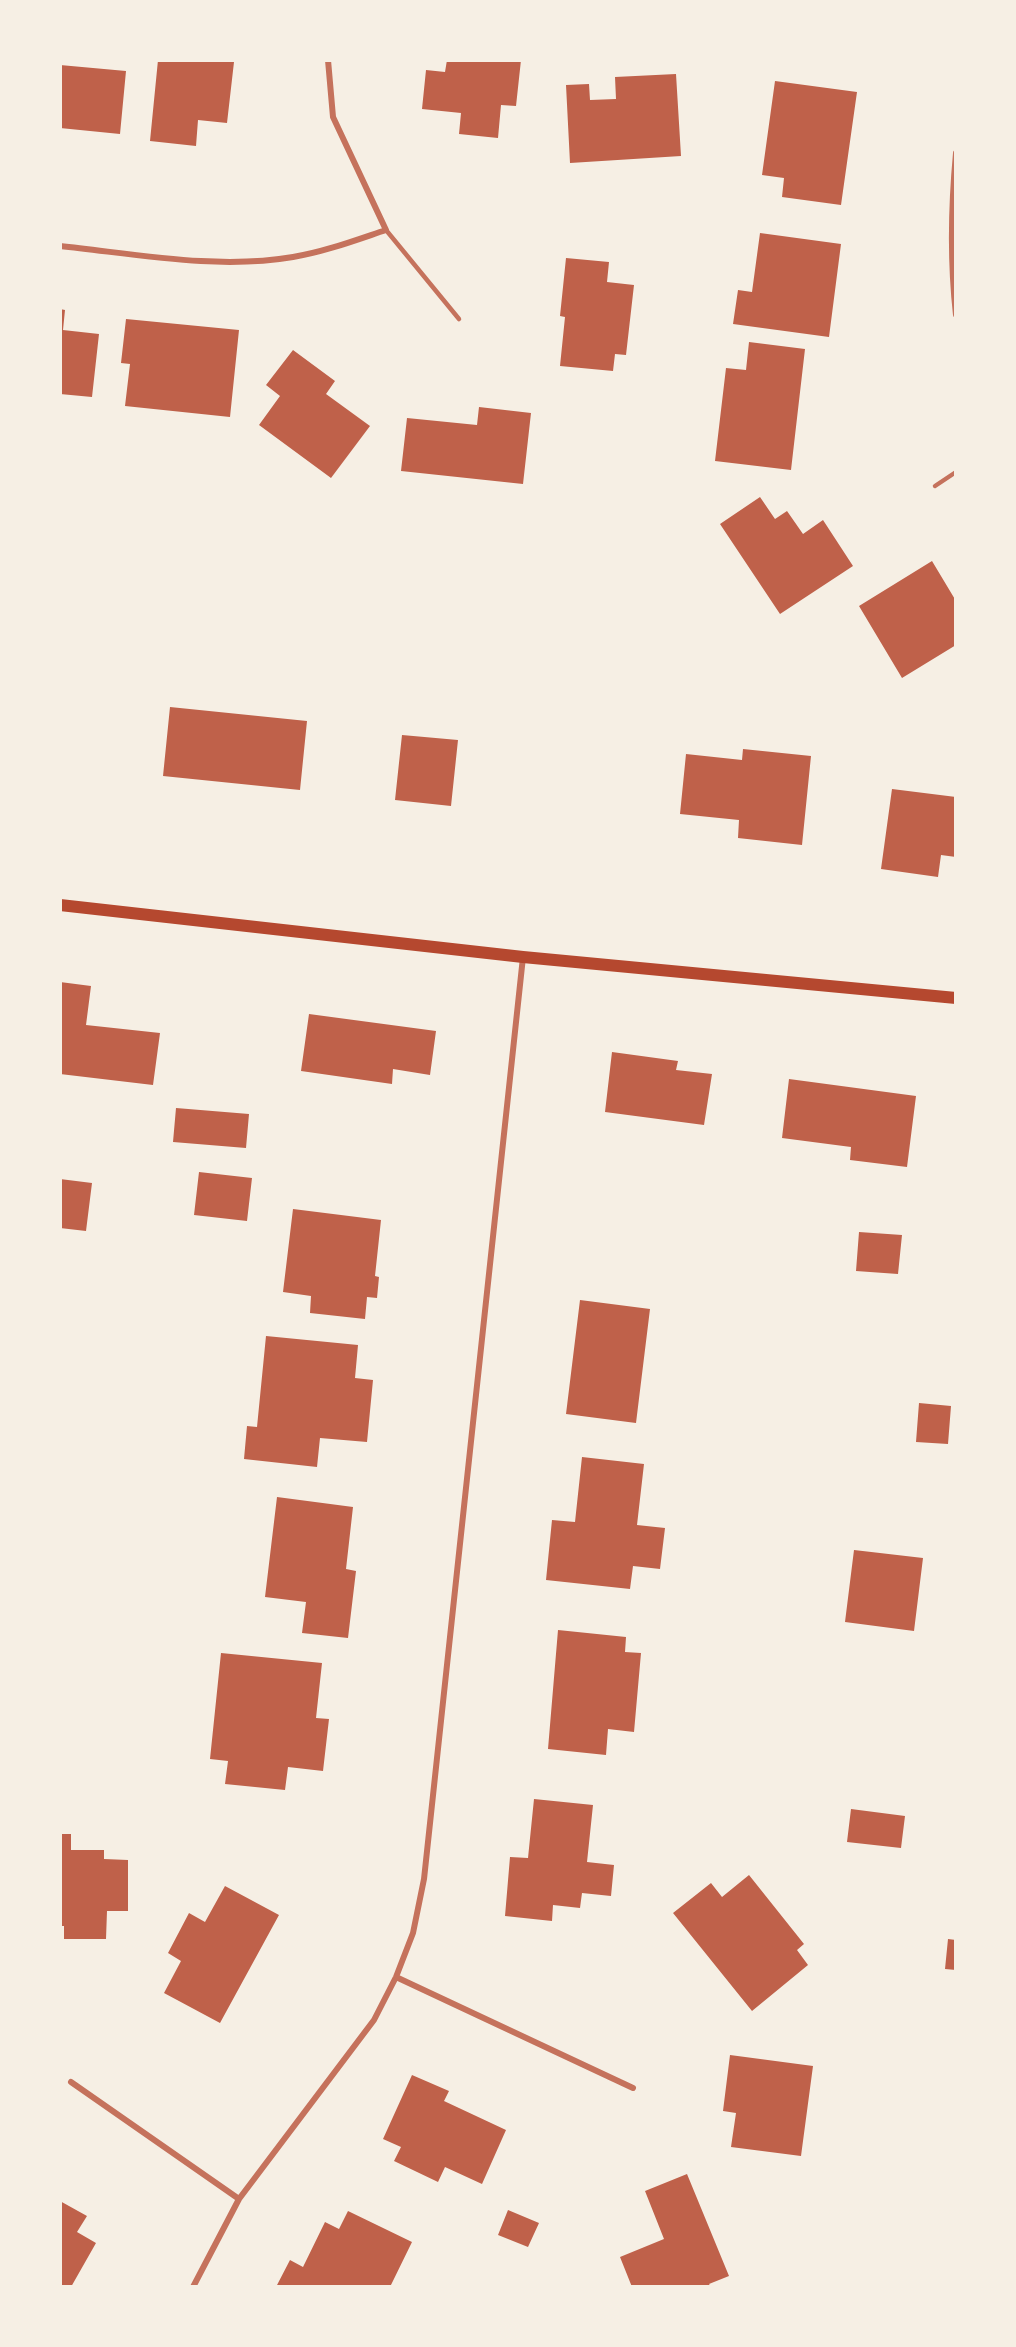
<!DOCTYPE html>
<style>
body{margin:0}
#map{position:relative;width:1016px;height:2347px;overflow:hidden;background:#f6efe4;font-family:Manrope,sans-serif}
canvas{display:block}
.frame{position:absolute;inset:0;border:62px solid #f6efe4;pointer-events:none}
</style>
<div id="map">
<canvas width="1016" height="2347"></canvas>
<div class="frame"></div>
</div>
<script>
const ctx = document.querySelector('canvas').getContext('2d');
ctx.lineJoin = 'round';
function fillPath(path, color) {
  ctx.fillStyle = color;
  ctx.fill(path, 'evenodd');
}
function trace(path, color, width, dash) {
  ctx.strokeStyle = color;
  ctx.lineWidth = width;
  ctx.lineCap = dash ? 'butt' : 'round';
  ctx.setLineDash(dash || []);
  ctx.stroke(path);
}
fillPath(new Path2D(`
 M 158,60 L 212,60 L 234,62 L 227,123 L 198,120 L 196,146 L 150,141 Z
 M 447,60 L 521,60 L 516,106 L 501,105 L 498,138 L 459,134 L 461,113 L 422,109 L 426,70 L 445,72 Z
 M 60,65 L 126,71 L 120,134 L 60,128 Z
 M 676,74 L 681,156 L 570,163 L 566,85 L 589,84 L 590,100 L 616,99 L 615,77 Z
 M 775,81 L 857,92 L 841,205 L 782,197 L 784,178 L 762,175 Z
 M 760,233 L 841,244 L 829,337 L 733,324 L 738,290 L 752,292 Z
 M 566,258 L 609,262 L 607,282 L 634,285 L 626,355 L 615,354 L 613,371 L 560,366 L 565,317 L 560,316 Z
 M 60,309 L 65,310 L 63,330 L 99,334 L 92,397 L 60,394 Z
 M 126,319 L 239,330 L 230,417 L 125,406 L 130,364 L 121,363 Z
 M 749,342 L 805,349 L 791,470 L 715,461 L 726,368 L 746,370 Z
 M 293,350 L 335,381 L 326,394 L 370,426 L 331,478 L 259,425 L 280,396 L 266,385 Z
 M 479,407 L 531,413 L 523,484 L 401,471 L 407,418 L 477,425 Z
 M 760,497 L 775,519 L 787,511 L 803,534 L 823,520 L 853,566 L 780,614 L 720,524 Z
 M 932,561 L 956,601 L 956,645 L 902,678 L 859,606 Z
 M 170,707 L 307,721 L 300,790 L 163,776 Z
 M 402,735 L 458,740 L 451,806 L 395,800 Z
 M 743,749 L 811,756 L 802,845 L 738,838 L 739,820 L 680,814 L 686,754 L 742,760 Z
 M 892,789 L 956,797 L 956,857 L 941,855 L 938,877 L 881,869 Z
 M 60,982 L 91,986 L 86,1025 L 160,1033 L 153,1085 L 60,1074 Z
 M 309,1014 L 436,1031 L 430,1075 L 393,1069 L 392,1084 L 301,1071 Z
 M 612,1052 L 678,1061 L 676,1070 L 712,1074 L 704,1125 L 605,1112 Z
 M 789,1079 L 916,1096 L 907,1167 L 850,1160 L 851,1147 L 782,1138 Z
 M 176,1108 L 249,1114 L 246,1148 L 173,1142 Z
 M 199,1172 L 252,1178 L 247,1221 L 194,1215 Z
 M 60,1179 L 92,1183 L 86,1231 L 60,1228 Z
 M 293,1209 L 381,1220 L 375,1276 L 379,1277 L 377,1298 L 367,1297 L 365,1319 L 310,1313 L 311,1296 L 283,1292 Z
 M 859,1232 L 902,1235 L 898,1274 L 856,1271 Z
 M 580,1300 L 650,1309 L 636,1423 L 566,1414 Z
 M 266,1336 L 358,1345 L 355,1378 L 373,1380 L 367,1442 L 320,1438 L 317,1467 L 244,1459 L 247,1426 L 257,1427 Z
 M 919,1403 L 951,1406 L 948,1444 L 916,1442 Z
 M 582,1457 L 644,1464 L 637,1525 L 665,1528 L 660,1569 L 633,1566 L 630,1589 L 546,1580 L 552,1520 L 575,1522 Z
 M 277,1497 L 353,1507 L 346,1569 L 356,1571 L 348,1638 L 302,1633 L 306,1602 L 265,1597 Z
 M 854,1550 L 923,1558 L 914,1631 L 845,1622 Z
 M 558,1630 L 626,1637 L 625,1652 L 641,1653 L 634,1732 L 608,1729 L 606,1755 L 548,1749 Z
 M 221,1653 L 322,1663 L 316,1718 L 329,1719 L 323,1771 L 288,1767 L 285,1790 L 225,1784 L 228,1761 L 210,1759 Z
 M 534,1799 L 593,1805 L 587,1862 L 614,1865 L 611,1896 L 582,1893 L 580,1908 L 553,1905 L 552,1921 L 505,1916 L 510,1857 L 528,1858 Z
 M 851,1809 L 905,1816 L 901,1848 L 847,1842 Z
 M 60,1834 L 71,1834 L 71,1850 L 104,1850 L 104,1859 L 128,1860 L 128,1911 L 107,1911 L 106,1939 L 64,1939 L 64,1926 L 60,1926 Z
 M 749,1875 L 804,1944 L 797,1950 L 808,1965 L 752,2011 L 673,1913 L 711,1883 L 722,1897 Z
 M 225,1886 L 279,1915 L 220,2023 L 164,1993 L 181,1961 L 168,1953 L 189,1913 L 205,1922 Z
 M 948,1939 L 956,1940 L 956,1970 L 945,1969 Z
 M 730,2055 L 813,2066 L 801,2156 L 731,2147 L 736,2113 L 723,2111 Z
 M 412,2075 L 449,2091 L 444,2101 L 506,2130 L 482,2184 L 445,2167 L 438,2182 L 394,2161 L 401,2147 L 383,2139 Z
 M 687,2174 L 729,2276 L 709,2284 L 711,2287 L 632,2287 L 620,2257 L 664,2239 L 645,2191 Z
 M 60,2201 L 87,2216 L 77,2232 L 96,2243 L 71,2287 L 60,2285 Z
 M 508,2210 L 539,2223 L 528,2247 L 498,2235 Z
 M 348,2211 L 412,2242 L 390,2287 L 276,2287 L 290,2260 L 303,2267 L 325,2222 L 339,2229 Z`), '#bf614a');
trace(new Path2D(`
 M 386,230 L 459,319
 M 935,486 L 956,472`), '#c5725c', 4.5);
trace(new Path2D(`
 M 956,153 C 951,207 950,261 956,315
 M 60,246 C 136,254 217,270 293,257 C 324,252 356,240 386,230 L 333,117 L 328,60
 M 396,1977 L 633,2088
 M 71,2082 L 239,2199
 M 193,2287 L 239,2199 L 374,2020 L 396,1977 L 413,1933 L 424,1879 L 523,957`), '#c5725c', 6);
trace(new Path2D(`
 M 60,905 L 523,957 L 956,998`), '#b5482f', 12);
</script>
